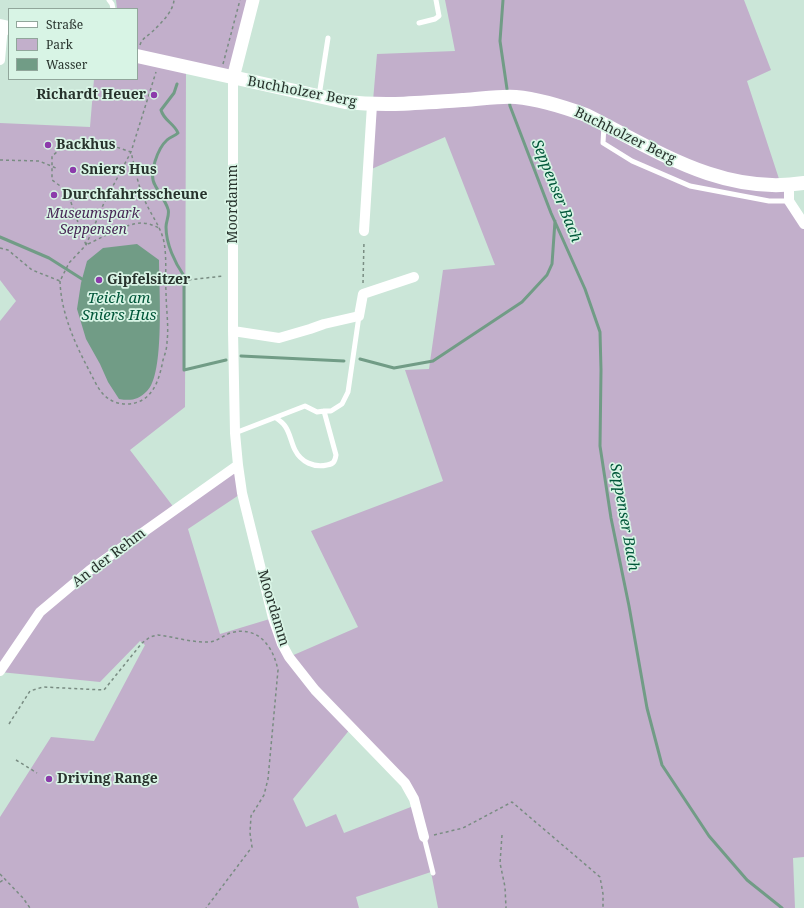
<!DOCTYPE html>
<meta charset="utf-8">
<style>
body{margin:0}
#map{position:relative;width:804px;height:908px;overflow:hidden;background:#cbe6d8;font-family:"Noto Serif",serif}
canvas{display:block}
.legend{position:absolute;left:8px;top:8px;width:130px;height:72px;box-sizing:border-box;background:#d8f4e5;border:1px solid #91a69b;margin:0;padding:5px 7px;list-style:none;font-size:12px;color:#27322c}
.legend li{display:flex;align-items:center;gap:8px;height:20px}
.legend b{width:20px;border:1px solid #91a69b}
</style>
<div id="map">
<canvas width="804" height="908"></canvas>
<ul class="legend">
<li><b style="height:5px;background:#fff"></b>Straße</li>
<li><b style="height:11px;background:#c2afcb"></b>Park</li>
<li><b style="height:11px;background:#719c86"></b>Wasser</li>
</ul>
</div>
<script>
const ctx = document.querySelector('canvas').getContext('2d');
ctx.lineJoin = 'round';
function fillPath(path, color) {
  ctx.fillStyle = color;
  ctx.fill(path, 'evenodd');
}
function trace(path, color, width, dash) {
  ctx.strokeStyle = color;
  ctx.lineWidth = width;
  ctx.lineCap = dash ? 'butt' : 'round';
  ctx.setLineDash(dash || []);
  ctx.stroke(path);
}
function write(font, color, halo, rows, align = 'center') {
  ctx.font = font + ' "Noto Serif",serif';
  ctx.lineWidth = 3.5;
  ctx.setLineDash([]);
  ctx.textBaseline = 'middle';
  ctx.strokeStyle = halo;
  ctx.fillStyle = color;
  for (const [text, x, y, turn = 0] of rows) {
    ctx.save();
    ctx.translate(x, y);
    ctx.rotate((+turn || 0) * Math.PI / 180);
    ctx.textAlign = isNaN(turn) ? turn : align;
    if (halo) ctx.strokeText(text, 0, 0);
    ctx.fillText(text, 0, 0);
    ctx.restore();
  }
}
fillPath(new Path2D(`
 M 116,0 L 253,0 L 233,78 L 186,67 L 185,407 L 130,450 L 175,509 L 238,465 L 242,493 L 188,529 L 220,634 L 273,618 L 289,657 L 358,627 L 311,531 L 443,481 L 405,370 L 429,369 L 443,270 L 495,265 L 445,137 L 367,171 L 377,54 L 455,51 L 445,0 L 744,0 L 771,70 L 747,81 L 781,185 L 804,224 L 804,857 L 793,858 L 795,908 L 438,908 L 431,872 L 356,897 L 359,908 L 0,908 L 0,817 L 51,737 L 94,741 L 145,645 L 140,641 L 100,682 L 0,672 L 0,321 L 16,301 L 0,280 L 0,123 L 90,127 L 94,79 L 137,79 L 137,9 L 117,9 ZM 351,728 L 414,799 L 416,805 L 344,833 L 336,814 L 306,827 L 293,799 Z`), '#c2afcb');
fillPath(new Path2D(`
 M 137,244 L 159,260 C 159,286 165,375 147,391 C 138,400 131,401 119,399 L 108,382 L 100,364 L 86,339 L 77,309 L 81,283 L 87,261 L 103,248 Z`), '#719c86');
trace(new Path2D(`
 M 503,0 L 500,41 L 507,89
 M 177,84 L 174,93 L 161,110 C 164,121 174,123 178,133 C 175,136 170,137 167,140 C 158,148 148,174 155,185 C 159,193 165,200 168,209 C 170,214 166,221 166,227 C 166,244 175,263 184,276
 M 509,100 L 510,106 L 551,213 L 585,289 L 600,332 L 601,370 L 600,446 L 611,518 L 629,606 L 647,708 L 662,765 L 709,836 L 747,880 L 782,908
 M 0,237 L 49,258 L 82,279
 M 184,286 L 184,370 L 226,360
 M 241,356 L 344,361
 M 360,359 L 394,368 L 433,361 L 522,302 L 547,275 L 552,264 L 555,221`), '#719c86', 3);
trace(new Path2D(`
 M 140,45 C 142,38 148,36 153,31 C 161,23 173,12 174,0
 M 223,64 L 240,0
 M 0,160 L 39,161 L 56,168
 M 0,248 L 8,250 L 32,270 L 60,281 L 69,263 L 86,245 L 104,203 L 131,152 L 156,72
 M 165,275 L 188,280 L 223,276
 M 60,281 C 61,313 75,344 90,372 C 94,380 98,389 104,395 C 110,401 118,404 126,404 C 152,404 159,381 163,360 C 165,354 167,348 167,342 C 169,326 166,308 166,291 C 165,275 167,258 164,242 C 161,227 151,215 145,201 C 138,186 135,168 131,152 L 110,145 L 93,146 L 80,145 L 62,148 L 52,156 L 52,180 L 67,191 L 86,245 C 99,239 127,223 141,223 C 147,223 153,225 159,228
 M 363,283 L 364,241
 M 9,724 L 30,691 L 43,687 L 104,690 L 142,643 L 150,637 L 158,635 C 175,637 193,643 210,642 C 217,641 223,636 230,633 C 258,625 273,646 278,670 L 268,779 L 264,795 L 251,816 L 250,833 L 252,847 L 206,908
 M 16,760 L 37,773
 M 434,835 L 463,828 L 512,802 L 600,877 L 603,894 L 603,908
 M 502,835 L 500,863 L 505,887 L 506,908
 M 0,874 L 23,898 L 30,908
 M 0,882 L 5,879`), '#798c82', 1.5, [3, 3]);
trace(new Path2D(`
 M 109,0 L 112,4 L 113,9
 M 419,23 L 435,19 L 439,16 L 436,0
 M 319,96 L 328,38
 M 604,125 L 603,143 L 632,161 L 690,186 L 769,201 L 789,201
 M 276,418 C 279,420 283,423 285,426 C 290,433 291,442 295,450 C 301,462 314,468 327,465 C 334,464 335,461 336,455 L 324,411
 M 235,433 L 305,406 L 317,412 L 324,411 L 331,411 L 342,404 L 348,392 L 359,316
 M 424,837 L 433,873`), '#fff', 5);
trace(new Path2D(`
 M 0,60 L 3,26
 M 233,78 L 233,331 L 235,433 L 238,465 L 242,493 L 273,618 L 282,644 L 289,657 L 315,690 L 405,783 L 414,799 L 424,837
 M 789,185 L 789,201 L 804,224
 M 364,231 L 372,105
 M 233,331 L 279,338 L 310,329 L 324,324 L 359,316 L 363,294 L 414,277
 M 0,671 L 40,612 L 90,570 L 238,465`), '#fff', 10);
trace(new Path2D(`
 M 233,78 L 253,0`), '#fff', 13);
trace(new Path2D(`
 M 0,26 L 9,28
 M 137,56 L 345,102 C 385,106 424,103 464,100 C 481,99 498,96 516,97 C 540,99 564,107 586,115 C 656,150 722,196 804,183`), '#fff', 14);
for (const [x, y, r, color] of [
 [154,95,4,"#8c3bab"],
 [48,145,4,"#8c3bab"],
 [73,170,4,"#8c3bab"],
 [54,195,4,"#8c3bab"],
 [99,280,4,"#8c3bab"],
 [49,779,4,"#8c3bab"]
]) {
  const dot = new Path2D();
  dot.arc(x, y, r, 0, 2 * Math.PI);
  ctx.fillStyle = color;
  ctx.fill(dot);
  trace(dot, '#d8f4e5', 1.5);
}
write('14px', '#27322c', '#d8f4e5', [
 ["Buchholzer Berg",302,92,11],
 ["Buchholzer Berg",625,136,26],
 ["Moordamm",233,204,-90],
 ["An der Rehm",109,558,-37],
 ["Moordamm",273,608,73]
]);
write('bold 14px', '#27322c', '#d8f4e5', [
 ["Richardt Heuer",146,95,"right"],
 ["Backhus",56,145],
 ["Sniers Hus",81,170],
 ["Durchfahrtsscheune",62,195],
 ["Gipfelsitzer",107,280],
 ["Driving Range",57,779]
], 'left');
write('italic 14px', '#492857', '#d8f4e5', [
 ["Museumspark",93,214],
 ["Seppensen",93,230]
]);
write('italic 15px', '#005639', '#d8f4e5', [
 ["Seppenser Bach",556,191,68],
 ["Teich am",119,299],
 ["Sniers Hus",119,316],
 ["Seppenser Bach",624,517,80]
]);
</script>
